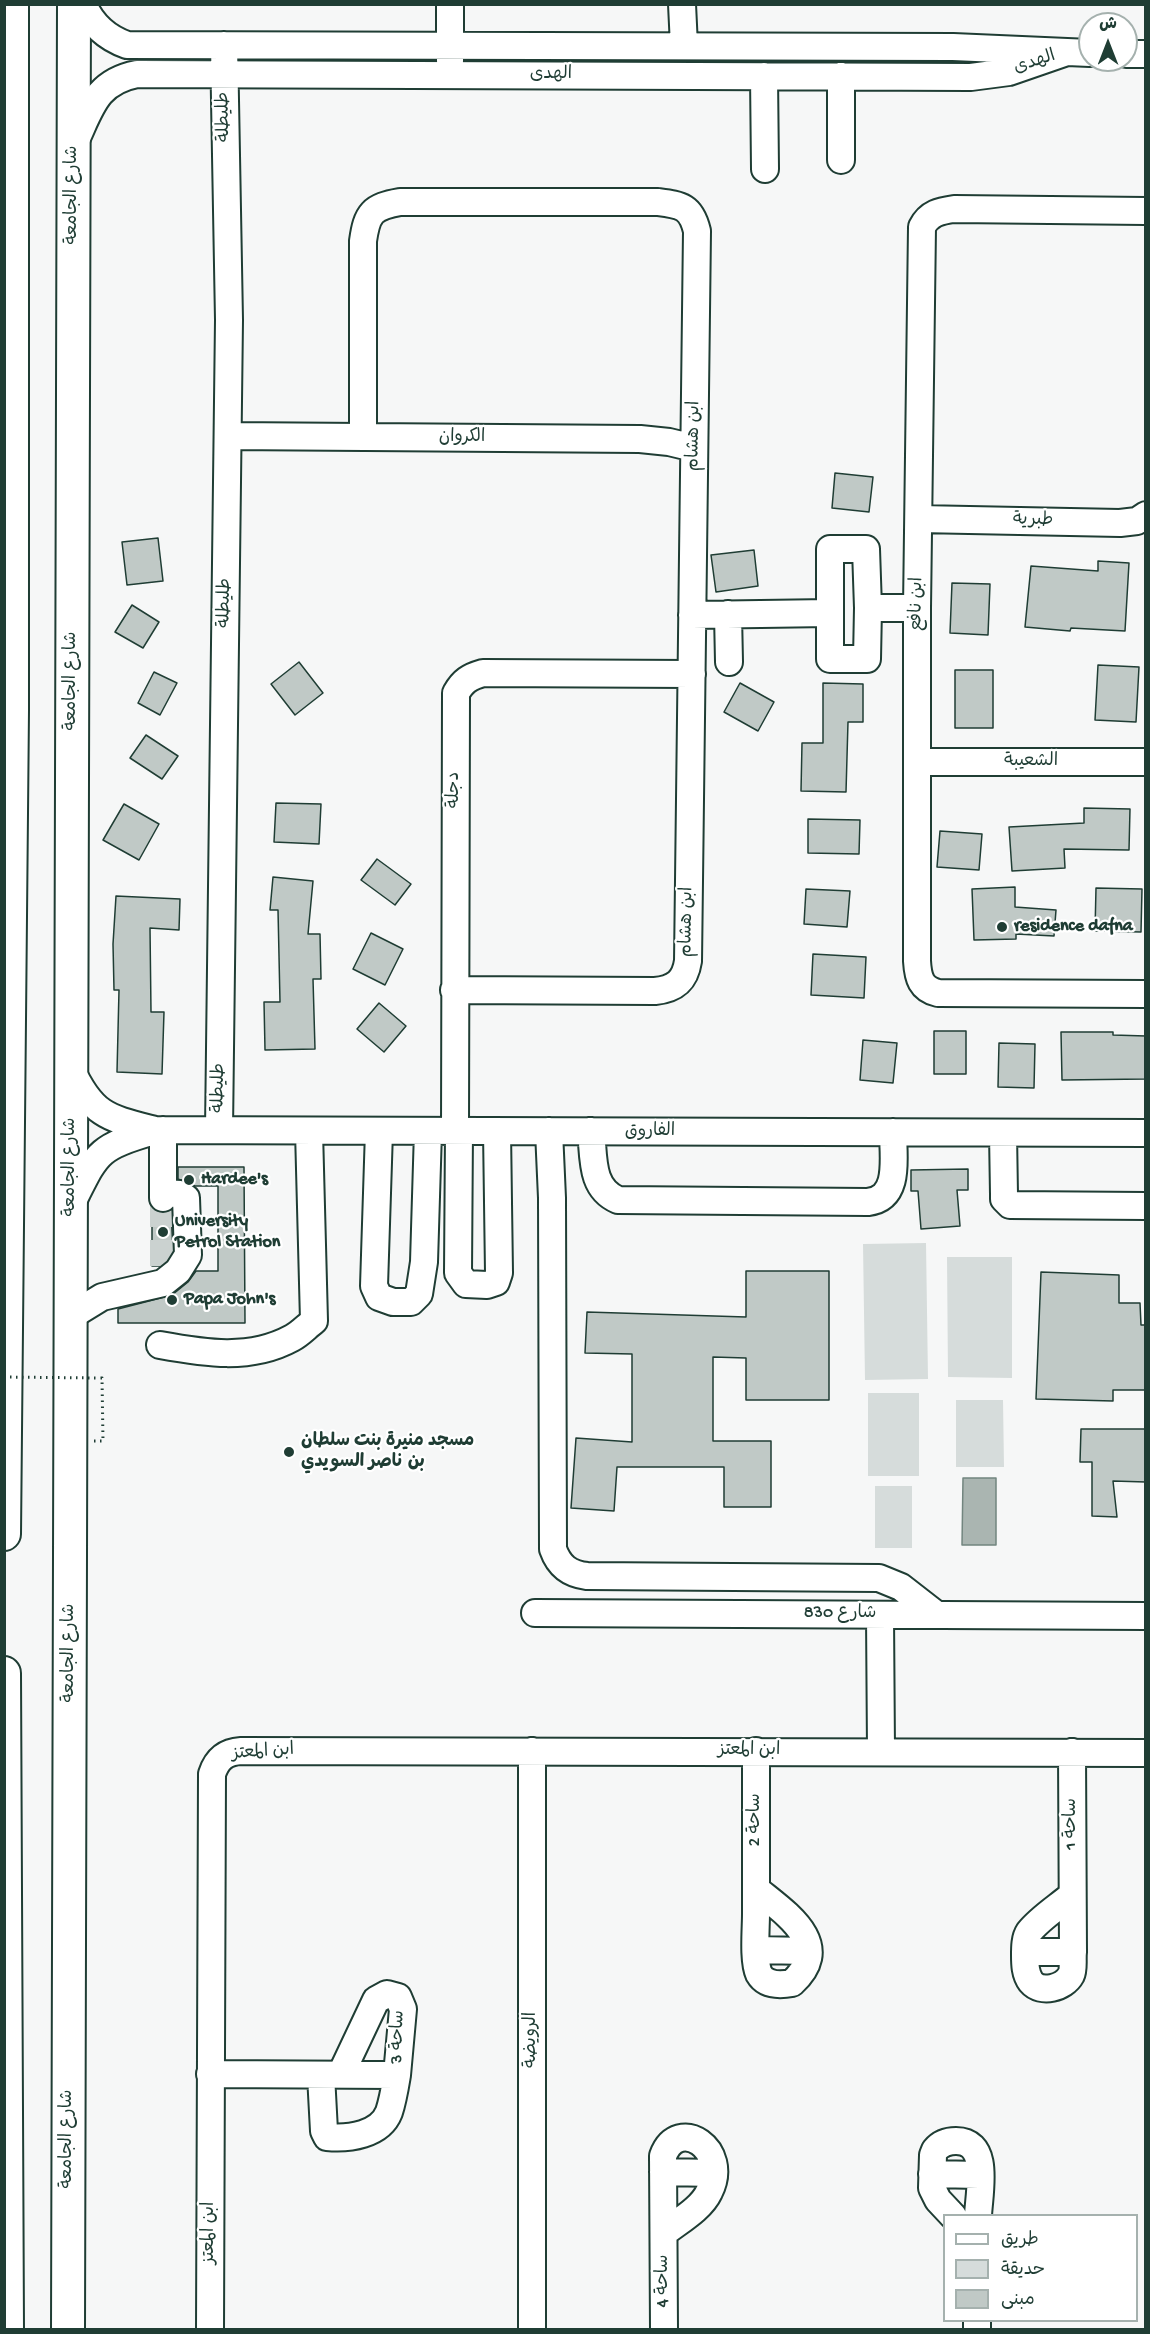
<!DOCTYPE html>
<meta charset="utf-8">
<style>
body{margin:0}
#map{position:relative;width:1150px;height:2334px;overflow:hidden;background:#f6f7f7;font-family:"Gochi Hand","Playpen Sans Arabic",sans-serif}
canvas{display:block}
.frame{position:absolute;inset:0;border:6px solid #1f3d34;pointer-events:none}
.legend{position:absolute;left:943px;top:2214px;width:195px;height:108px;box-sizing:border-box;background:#fff;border:2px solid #a5b1ae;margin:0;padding:8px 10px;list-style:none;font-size:18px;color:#1f3d34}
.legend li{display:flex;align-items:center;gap:12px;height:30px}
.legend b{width:30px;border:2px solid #a5b1ae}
.north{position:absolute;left:1078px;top:12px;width:60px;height:60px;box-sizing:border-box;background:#fff;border:2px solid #a5b1ae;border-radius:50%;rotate:0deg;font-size:16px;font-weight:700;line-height:24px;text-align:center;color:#1f3d34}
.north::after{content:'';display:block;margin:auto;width:21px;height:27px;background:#1f3d34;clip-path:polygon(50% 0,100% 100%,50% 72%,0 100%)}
</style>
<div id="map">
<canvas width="1150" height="2334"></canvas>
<div class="frame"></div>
<ul class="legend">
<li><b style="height:8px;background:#fff"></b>طريق</li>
<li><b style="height:16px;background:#d6dcdb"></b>حديقة</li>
<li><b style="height:16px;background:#c0c9c6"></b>مبنى</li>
</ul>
<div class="north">ش</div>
</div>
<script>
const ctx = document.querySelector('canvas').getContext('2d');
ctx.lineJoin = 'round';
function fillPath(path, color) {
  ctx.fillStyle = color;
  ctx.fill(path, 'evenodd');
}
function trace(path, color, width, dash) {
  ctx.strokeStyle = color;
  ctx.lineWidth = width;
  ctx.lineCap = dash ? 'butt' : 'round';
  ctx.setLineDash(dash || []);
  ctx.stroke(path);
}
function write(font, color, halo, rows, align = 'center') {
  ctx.font = font + ' "Gochi Hand","Playpen Sans Arabic",sans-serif';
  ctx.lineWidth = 4.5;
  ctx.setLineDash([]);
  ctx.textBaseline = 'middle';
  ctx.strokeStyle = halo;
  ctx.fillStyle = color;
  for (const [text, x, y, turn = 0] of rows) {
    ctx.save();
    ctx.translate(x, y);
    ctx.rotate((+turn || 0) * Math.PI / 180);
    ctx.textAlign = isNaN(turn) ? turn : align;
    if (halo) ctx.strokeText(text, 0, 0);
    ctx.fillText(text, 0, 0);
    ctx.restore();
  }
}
fillPath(new Path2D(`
 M 926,1243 L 928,1379 L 865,1380 L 863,1244 Z
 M 947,1257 L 1012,1257 L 1012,1378 L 948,1377 Z
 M 868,1393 L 919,1393 L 919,1476 L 868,1476 Z
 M 956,1400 L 1003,1400 L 1004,1467 L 956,1467 Z
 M 875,1486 L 912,1486 L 912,1548 L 875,1548 Z`), '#d6dcdb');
const water = new Path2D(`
 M 963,1478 L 996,1478 L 996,1545 L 962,1545 Z`);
fillPath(water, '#aab5b1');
trace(water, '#72857f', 1.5);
const building = new Path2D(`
 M 835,473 L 873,477 L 869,512 L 832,508 Z
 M 158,538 L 163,581 L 127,585 L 122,542 Z
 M 754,550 L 758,586 L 716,592 L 711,555 Z
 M 1098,561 L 1129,563 L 1125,631 L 1071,628 L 1070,631 L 1025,627 L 1031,566 L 1098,571 Z
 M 952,583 L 990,584 L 988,635 L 950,633 Z
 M 132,605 L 159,622 L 143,648 L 115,632 Z
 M 299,662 L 323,693 L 295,715 L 271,684 Z
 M 1098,665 L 1139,667 L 1136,722 L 1095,720 Z
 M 955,670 L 993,670 L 993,728 L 955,728 Z
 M 154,672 L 177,683 L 160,715 L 138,703 Z
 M 740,683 L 774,702 L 758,731 L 724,712 Z
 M 823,683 L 863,684 L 863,722 L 848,722 L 846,792 L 801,791 L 802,743 L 823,743 Z
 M 146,735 L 178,756 L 162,779 L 130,758 Z
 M 276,803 L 321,804 L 319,844 L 274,842 Z
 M 124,804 L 159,824 L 139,860 L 103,840 Z
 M 1084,808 L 1130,809 L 1129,850 L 1064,849 L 1065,868 L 1012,871 L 1009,827 L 1084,823 Z
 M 808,819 L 860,820 L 859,854 L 808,853 Z
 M 940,831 L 982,834 L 979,870 L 937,867 Z
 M 377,859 L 411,884 L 395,905 L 361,880 Z
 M 273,877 L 313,881 L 308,934 L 320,934 L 321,979 L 313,979 L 315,1049 L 265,1050 L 264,1002 L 280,1002 L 278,910 L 270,910 Z
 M 1015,887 L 1015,907 L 1056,910 L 1054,936 L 1016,934 L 1016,939 L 974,940 L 972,889 Z
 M 1096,888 L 1142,889 L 1141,932 L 1095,931 Z
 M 806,889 L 850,891 L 847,927 L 804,924 Z
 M 116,896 L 180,899 L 179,930 L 150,928 L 151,1012 L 164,1012 L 162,1074 L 117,1072 L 119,990 L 114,990 L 113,944 Z
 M 371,933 L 403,949 L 385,985 L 353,969 Z
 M 813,954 L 866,957 L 864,998 L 811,995 Z
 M 379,1003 L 406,1026 L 384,1052 L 357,1029 Z
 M 934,1031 L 966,1031 L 966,1074 L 934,1074 Z
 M 1061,1032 L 1113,1032 L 1113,1035 L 1146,1036 L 1146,1079 L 1062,1080 Z
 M 863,1040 L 897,1043 L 893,1083 L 860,1080 Z
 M 999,1043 L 1035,1044 L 1034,1088 L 998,1087 Z
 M 178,1167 L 244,1167 L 245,1323 L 118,1323 L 118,1309 L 172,1295 L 188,1282 L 196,1271 L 218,1271 L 218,1186 L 195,1186 L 178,1179 Z
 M 968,1169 L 968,1190 L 957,1190 L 960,1226 L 921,1229 L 918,1191 L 911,1191 L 911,1170 Z
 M 152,1208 L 162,1213 L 171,1210 L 173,1251 L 167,1261 L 160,1266 L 152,1266 Z
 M 746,1271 L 829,1271 L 829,1400 L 746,1400 L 746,1358 L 713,1357 L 713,1441 L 771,1441 L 771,1507 L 724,1507 L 724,1467 L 617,1467 L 614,1511 L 571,1508 L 576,1438 L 632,1442 L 632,1354 L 585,1353 L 587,1312 L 746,1317 Z
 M 1041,1272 L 1119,1275 L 1119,1303 L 1140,1303 L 1141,1325 L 1146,1325 L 1146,1390 L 1113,1390 L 1113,1401 L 1036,1399 Z
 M 1081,1429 L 1146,1429 L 1146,1482 L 1113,1481 L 1117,1517 L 1092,1516 L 1092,1462 L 1080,1462 Z`);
fillPath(building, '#c0c9c6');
trace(building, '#1f3d34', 1.5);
trace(new Path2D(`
 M 163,1266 L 163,1198`), '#cbd2d0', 26, [26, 13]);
const minor = new Path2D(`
 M 83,4 C 92,25 107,38 127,45 L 953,47 L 1090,53
 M 450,4 L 450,61
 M 682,4 L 684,46
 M 1126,54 L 1146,54
 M 764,76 L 765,169
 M 75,142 C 91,108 96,82 137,74 L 971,77 L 1009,72 L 1064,53
 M 841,160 L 841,76
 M 1146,211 L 954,209 C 940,211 929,213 922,227 L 917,608 L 917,961 C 918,978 921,989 938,993 L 1146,994
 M 228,436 L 640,439 L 669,442 L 694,448
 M 363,437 L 363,241 C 367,213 372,207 400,202 L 658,202 C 681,205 691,206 697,231 L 688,961 C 685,981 675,989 655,991 L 454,990
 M 919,519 L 1120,523 L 1137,521 L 1146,515
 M 868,608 L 867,659 L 830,659 L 830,549 L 866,549 L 868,608 L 917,608
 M 728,614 L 729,662
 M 692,615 L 829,613
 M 917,762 L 1146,762
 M 71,1069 C 93,1116 108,1118 155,1130 L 1146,1133
 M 219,1130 L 229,320 L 224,45
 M 379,1131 L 374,1286 L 379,1297 L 393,1302 L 411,1302 L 419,1294 L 424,1262 L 428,1131
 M 455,1131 L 456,693 C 463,681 469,677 483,673 L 692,674
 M 459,1131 L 458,1273 L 466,1284 L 487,1285 L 496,1282 L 499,1273 L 497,1131
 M 549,1131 L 552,1198 L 553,1549 C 559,1566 569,1574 587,1576 L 879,1578 L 901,1587 L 937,1615
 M 591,1131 C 594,1157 590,1188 618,1200 L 868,1202 C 901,1198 893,1157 893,1132
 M 1003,1133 L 1004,1195 L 1004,1199 L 1010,1205 L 1146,1206
 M 163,1198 L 163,1130
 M 72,1203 C 98,1151 97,1148 154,1131
 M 71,1316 L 102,1297 L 163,1283 L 178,1271 L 188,1255 L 186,1198 L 180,1194 L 163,1193
 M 160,1345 C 204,1353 250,1361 292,1338 C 300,1334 307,1326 314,1321 L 309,1131
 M 535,1613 L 1146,1616
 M 880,1615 L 881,1751
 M 532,1751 L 532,2330
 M 756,1751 C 756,1805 756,1859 756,1914 C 756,1929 753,1961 759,1974 C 766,1986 781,1985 792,1983 C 835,1944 785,1913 756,1889
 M 1072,1752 L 1073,1952 C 1072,1959 1074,1969 1071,1975 C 1064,1988 1041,1994 1031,1982 C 1025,1974 1025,1964 1025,1955 C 1025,1947 1025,1938 1029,1932 C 1040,1918 1058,1907 1072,1895
 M 756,1950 L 808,1951
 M 1025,1952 L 1073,1952
 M 210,2074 L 397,2075 L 403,2009 L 398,1997 L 387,1994 L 376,2000 L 341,2074
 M 321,2075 L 324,2131 L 327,2137 C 349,2139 380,2135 389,2112 C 393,2100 395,2087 397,2075
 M 663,2172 L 713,2173
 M 932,2174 L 979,2175
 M 953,2216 L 938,2200 L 932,2188 L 933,2155 L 935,2150 C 940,2144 948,2141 956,2141 C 991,2141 979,2192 978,2216
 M 977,2320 L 977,2330
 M 210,2330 L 212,1774 C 217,1759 225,1752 241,1751 L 1146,1753
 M 664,2330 L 663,2156 C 678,2115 731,2149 709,2192 C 701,2209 679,2221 664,2233`);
const major = new Path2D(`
 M 4,1534 L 12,710 L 12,4
 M 4,1673 L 7,2330
 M 68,2330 L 74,4`);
trace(minor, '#1f3d34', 30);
trace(major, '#1f3d34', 36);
trace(new Path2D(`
 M 94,1441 L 103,1441 L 102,1378 L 96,1378`), '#1f3d34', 3, [1.5, 4.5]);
trace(minor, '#fff', 26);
trace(major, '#fff', 32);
trace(new Path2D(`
 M 4,1377 L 96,1378`), '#1f3d34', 3, [1.5, 4.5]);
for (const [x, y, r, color] of [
 [1002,927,6,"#1f3d34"],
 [189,1180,6,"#1f3d34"],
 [163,1232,6,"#1f3d34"],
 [172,1300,6,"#1f3d34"],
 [289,1452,6,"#1f3d34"]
]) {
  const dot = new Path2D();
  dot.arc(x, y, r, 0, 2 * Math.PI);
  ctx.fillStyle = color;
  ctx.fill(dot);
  trace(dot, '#fff', 2);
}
write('18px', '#1f3d34', '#fff', [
 ["الهدى",1035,63,-18],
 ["الهدى",551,75],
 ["طليطلة",225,117,-91],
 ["شارع الجامعة",73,195,-90],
 ["ابن هشام",695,436,-89],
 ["الكروان",462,438],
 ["طبرية",1033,521,1],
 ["طليطلة",226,603,-89],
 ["ابن نافع",918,604,-89],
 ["شارع الجامعة",72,681,-90],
 ["الشعيبة",1031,762],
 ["دجلة",455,790,-90],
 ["ابن هشام",688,922,-89],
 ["طليطلة",220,1088,-89],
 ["الفاروق",650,1132],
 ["شارع الجامعة",71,1167,-90],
 ["شارع 830",840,1614],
 ["شارع الجامعة",70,1653,-90],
 ["ابن المعتز",749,1751],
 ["ابن المعتز",263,1753,-4],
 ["ساحة 2",756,1820,-90],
 ["ساحة 1",1072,1824,-90],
 ["ساحة 3",399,2037,-88],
 ["الرويضة",532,2040,-90],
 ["شارع الجامعة",68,2139,-90],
 ["ابن المعتز",210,2233,-90],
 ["ساحة 4",664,2281,-90]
]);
write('bold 18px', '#1f3d34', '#fff', [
 ["residence dafna",1014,927],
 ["Hardee's",201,1180],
 ["University",175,1222],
 ["Petrol Station",175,1243],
 ["Papa John's",184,1300],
 ["مسجد منيرة بنت سلطان",301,1442],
 ["بن ناصر السويدي",301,1463]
], 'left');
</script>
